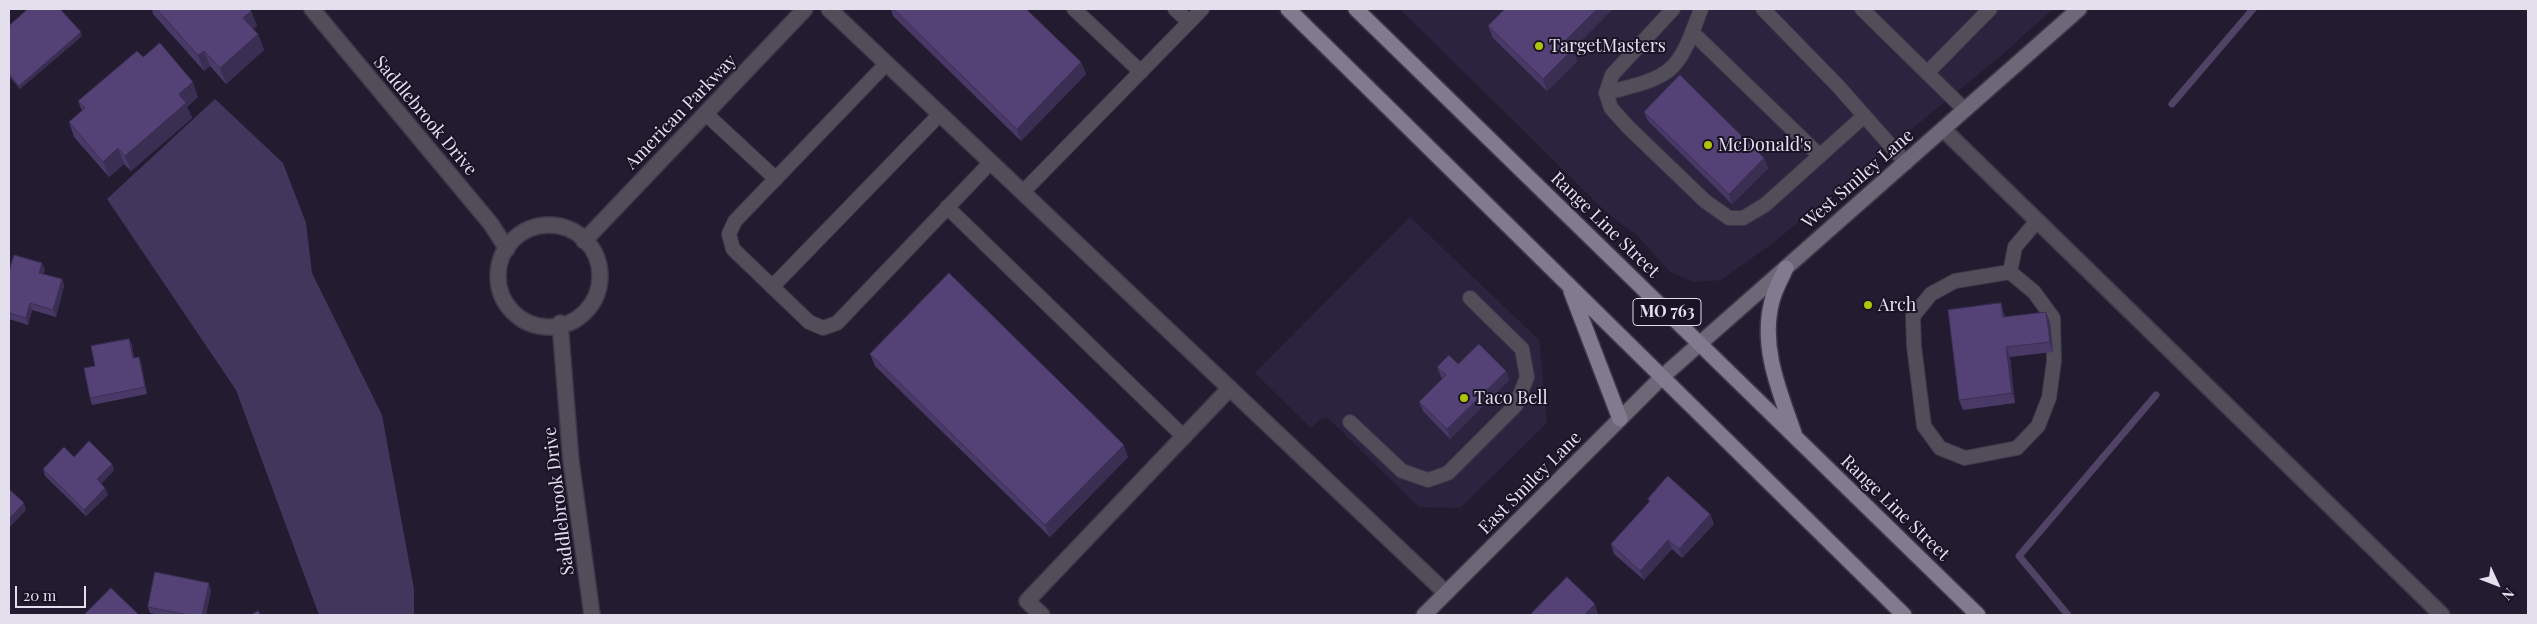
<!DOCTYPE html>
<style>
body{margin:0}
#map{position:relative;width:2537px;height:624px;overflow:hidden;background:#231c30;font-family:"Playfair Display",serif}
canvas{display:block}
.frame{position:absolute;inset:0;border:10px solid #e3dfed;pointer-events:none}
.north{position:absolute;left:2472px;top:559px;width:50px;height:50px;-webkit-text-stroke:4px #191326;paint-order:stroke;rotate:133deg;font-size:14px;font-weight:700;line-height:20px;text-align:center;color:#e3dfed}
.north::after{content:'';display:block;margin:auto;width:18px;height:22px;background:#e3dfed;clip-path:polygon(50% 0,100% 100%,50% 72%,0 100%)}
.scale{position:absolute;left:15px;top:586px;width:71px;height:22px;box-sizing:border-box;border:2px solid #e3dfed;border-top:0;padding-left:6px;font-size:15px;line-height:18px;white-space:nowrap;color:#e3dfed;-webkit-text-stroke:4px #191326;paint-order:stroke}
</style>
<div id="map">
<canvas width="2537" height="624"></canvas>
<div class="frame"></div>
<div class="north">N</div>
<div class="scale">20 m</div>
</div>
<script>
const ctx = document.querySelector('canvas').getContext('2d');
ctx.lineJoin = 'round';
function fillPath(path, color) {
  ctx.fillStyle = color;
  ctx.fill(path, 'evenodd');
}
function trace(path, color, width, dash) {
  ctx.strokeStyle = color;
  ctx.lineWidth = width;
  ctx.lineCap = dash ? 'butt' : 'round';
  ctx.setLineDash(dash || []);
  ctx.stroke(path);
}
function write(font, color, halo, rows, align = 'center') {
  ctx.font = font + ' "Playfair Display",serif';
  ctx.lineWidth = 4;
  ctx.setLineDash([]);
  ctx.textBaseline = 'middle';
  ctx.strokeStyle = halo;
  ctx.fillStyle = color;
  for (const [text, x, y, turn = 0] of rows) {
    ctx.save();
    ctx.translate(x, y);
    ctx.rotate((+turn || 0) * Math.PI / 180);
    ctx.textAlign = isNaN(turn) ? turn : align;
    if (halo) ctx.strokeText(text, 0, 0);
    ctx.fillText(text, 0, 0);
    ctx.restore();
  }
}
fillPath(new Path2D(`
 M 1400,9 L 2053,9 L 2003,54 L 1773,243 L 1721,280 L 1693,282 L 1670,272 L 1638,236 L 1608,214 Z
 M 1410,217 L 1539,340 L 1547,423 L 1460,508 L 1419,507 L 1328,418 L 1321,419 L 1311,428 L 1255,373 Z`), '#2c243e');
fillPath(new Path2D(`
 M 215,99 L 283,163 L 306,223 L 312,273 L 382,415 L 414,589 L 414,615 L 319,615 L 236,390 L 107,199 Z`), '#42365c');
trace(new Path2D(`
 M 2172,104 L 2253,9
 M 2068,615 L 2019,556 L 2156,395`), '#514365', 7);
const lane = new Path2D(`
 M 1074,9 L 1141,72
 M 1175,9 L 1189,22
 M 1673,9 L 1612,75 L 1606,93 L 1611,108 L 1628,127 L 1705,201 L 1729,218 L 1743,218 L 1765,205 L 1864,116
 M 1763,9 L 1838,86 L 1906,163
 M 1862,9 L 1965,110
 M 1692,32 L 1820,156
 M 887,63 L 735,221 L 729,234 L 733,249 L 809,322 L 823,328 L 837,323 L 991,162
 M 1927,73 L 1990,9
 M 1606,93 C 1673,76 1677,75 1701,9
 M 705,113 L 776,179
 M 1023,192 L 1202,9
 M 947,207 L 1184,437
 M 2010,272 L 1955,281 L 1931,294 L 1913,316 L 1914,346 L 1924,426 L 1940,448 L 1965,458 L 2017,448 L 2038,426 L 2049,398 L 2054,361 L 2053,318 L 2034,292 L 2010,272 L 2015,247 L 2037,221
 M 772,287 L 940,114
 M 1350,422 L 1402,471 L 1428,480 L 1448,473 L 1516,405 L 1527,377 L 1522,349 L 1470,298`);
const street = new Path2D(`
 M 312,9 L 491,224 L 507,249
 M 829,9 L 1446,593
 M 1943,129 L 2442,615
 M498 276a51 51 0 1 1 102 0a51 51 0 1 1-102 0Z
 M 584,241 L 805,9
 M 560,323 L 571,461 L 592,615
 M 1042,615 L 1027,601 L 1230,388`);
const secondary = new Path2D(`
 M 1424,615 L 1662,377 L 2079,9`);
const primary = new Path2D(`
 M 1288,9 L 1904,615
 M 1356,9 L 1978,615
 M 1786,268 C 1781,279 1775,289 1772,301 C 1760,346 1779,390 1794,433
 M 1571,291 L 1620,419`);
trace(lane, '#3e374a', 16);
trace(street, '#3e374a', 18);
trace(secondary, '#3e374a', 18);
trace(primary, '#3e374a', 18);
trace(lane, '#514e59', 14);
trace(street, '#514e59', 15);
trace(secondary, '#6c6878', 15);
trace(primary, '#817b90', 15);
fillPath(new Path2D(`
 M 152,9 L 249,9 L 251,11 L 257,26 L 253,29 L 258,34 L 264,50 L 226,84 L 210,66 L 204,71 L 153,14 Z
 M 891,9 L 1026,9 L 1081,62 L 1086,74 L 1021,141 L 893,16 Z
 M 9,26 L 82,36 L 20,89 L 9,76 Z
 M 1488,26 L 1573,49 L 1577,61 L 1547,91 L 1493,38 Z
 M 143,57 L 198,97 L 187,107 L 192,118 L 131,171 L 124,164 L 109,177 L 74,137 L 69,122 L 82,111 L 78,101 Z
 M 1644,112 L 1764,158 L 1768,168 L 1732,204 L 1648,121 Z
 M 45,269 L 43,274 L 62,279 L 64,286 L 56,317 L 32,310 L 28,325 L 9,319 L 9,272 Z
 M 2004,313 L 2005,317 L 2050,322 L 2053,352 L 2010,357 L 2015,403 L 1963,410 L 1959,400 Z
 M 129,339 L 132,345 L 134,358 L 141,363 L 147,394 L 92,405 L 90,398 L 95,366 Z
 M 870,354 L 1128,457 L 1050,537 L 875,366 Z
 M 1458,364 L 1506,371 L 1509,380 L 1450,439 L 1423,411 L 1419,402 L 1443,378 L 1441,377 L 1437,367 Z
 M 74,457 L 112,464 L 114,470 L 101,484 L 105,488 L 108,495 L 86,516 L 45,476 L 43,469 Z
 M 1648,499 L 1710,514 L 1714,524 L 1682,558 L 1672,549 L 1644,580 L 1614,554 L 1611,544 L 1649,502 Z
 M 211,590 L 206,615 L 159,615 L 150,613 L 148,607 Z`), '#483966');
fillPath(new Path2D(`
 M 1597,9 L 1613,9 L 1573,49 L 1577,61 L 1547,91 L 1543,79 L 1565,41 Z
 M 251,11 L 257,26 L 249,33 L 243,18 Z
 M 81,32 L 82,36 L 20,89 L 19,86 Z
 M 258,34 L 264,50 L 226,84 L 220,68 Z
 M 204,51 L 210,66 L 204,71 L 198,55 Z
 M 1081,62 L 1086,74 L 1021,141 L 1017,129 Z
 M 193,82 L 198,97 L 187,107 L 192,118 L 131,171 L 125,156 L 179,94 Z
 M 118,148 L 124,164 L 109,177 L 103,162 Z
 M 1764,158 L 1768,168 L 1732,204 L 1729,194 Z
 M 42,263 L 45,269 L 42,279 L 39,273 Z
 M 62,279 L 64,286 L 56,317 L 53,310 Z
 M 30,303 L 32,310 L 28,325 L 26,318 Z
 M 2001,303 L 2004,313 L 2006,327 L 2003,317 Z
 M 2046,312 L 2050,322 L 2053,352 L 2050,342 Z
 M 129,339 L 132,345 L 135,365 L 133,358 Z
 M 2006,347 L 2010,357 L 2015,403 L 2012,393 Z
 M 139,357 L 141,363 L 147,394 L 145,387 Z
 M 1506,371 L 1509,380 L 1450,439 L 1447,429 Z
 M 1124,445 L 1128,457 L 1050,537 L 1045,525 Z
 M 112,464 L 114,470 L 99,486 L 97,479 Z
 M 105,488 L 108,495 L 86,516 L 84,510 Z
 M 24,503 L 26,510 L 9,528 L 9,519 Z
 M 1710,514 L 1714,524 L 1682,558 L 1679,549 Z
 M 1668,540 L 1672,549 L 1644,580 L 1640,571 Z
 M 209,583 L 211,590 L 206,615 L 202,615 Z
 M 1595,604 L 1598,614 L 1597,615 L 1584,615 Z`), '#3b2e53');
const building = new Path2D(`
 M 28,9 L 60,9 L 81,32 L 19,86 L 9,74 L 9,26 Z
 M 157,9 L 249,9 L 251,11 L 243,18 L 258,34 L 220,68 L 204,51 L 198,55 Z
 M 894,9 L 1026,9 L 1081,62 L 1017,129 Z
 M 1505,9 L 1597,9 L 1565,41 L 1573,49 L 1543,79 L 1488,26 Z
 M 160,43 L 193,82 L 179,94 L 186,103 L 125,156 L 118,148 L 103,162 L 69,122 L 85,108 L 78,101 L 137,51 L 143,57 Z
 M 1680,75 L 1764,158 L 1729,194 L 1644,112 Z
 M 14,255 L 42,263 L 39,273 L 62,279 L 53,310 L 30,303 L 26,318 L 9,313 L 9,272 Z
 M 949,273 L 1124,445 L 1045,525 L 870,354 Z
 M 2001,303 L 2003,317 L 2046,312 L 2050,342 L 2006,347 L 2012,393 L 1959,400 L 1948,310 Z
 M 129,339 L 133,358 L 139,357 L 145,387 L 90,398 L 84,368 L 95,366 L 91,346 Z
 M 1479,344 L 1506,371 L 1447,429 L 1419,402 L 1446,375 L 1437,367 L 1449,355 L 1458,364 Z
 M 89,441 L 112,464 L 97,479 L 105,488 L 84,510 L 43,469 L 64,447 L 74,457 Z
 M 1668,476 L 1710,514 L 1679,549 L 1668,540 L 1640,571 L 1611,544 L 1650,501 L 1648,499 Z
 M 9,489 L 24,503 L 9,519 Z
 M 155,572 L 209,583 L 202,615 L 189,615 L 148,607 Z
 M 1567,577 L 1595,604 L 1584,615 L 1530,615 Z
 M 111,588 L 138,614 L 136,615 L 84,615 Z
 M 258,611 L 261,615 L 251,615 Z`);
fillPath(building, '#544277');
trace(building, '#3b2e53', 1);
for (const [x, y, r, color] of [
 [1539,46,5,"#aec509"],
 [1708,145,5,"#aec509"],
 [1868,305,5,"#aec509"],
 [1464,398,5,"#aec509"]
]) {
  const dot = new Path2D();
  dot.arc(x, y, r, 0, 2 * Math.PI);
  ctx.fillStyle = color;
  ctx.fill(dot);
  trace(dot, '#191326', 2);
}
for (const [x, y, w] of [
 [1667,312,68]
]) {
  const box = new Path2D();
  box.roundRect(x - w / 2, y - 13.5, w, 27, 4);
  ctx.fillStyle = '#191326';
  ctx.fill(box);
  trace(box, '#e3dfed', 1);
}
write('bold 16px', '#e3dfed', null, [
 ["MO 763",1667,312]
]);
write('18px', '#e3dfed', '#191326', [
 ["TargetMasters",1549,46],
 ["McDonald's",1718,145],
 ["Arch",1878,305],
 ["Taco Bell",1474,398]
], 'left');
write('18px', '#e3dfed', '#191326', [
 ["American Parkway",681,112,-46],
 ["Saddlebrook Drive",425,116,50],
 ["West Smiley Lane",1858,179,-41],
 ["Range Line Street",1605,225,44],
 ["East Smiley Lane",1530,483,-45],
 ["Saddlebrook Drive",559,501,-97],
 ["Range Line Street",1895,508,44]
]);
</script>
